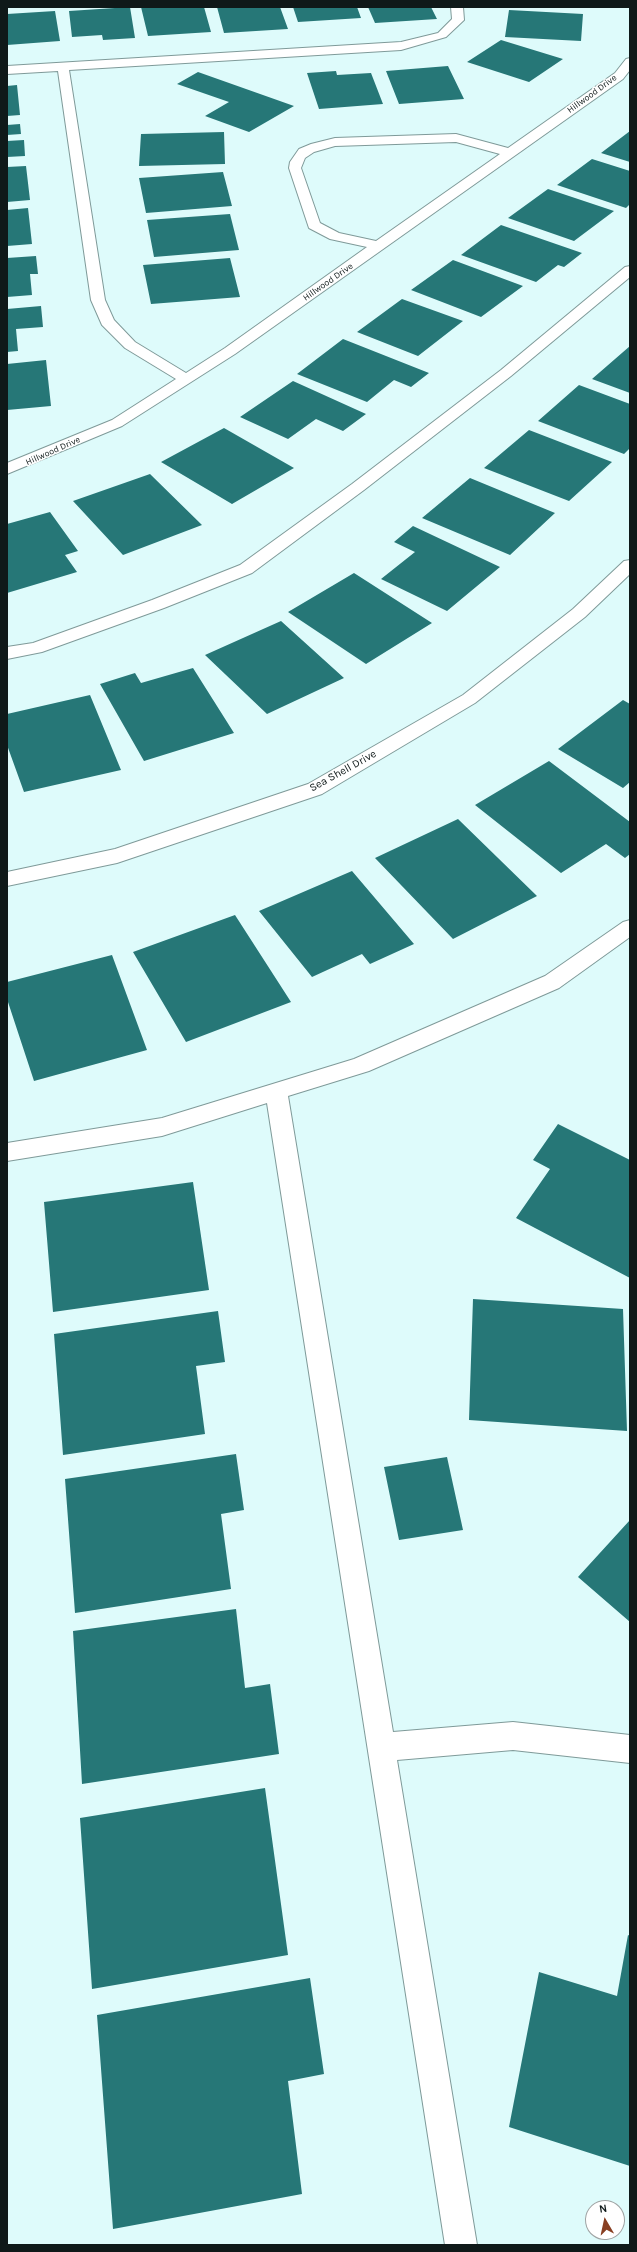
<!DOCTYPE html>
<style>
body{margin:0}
#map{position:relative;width:637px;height:2252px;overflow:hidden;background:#defbfb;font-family:Karla,sans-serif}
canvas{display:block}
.frame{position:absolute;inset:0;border:8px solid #0f1919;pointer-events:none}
.north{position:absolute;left:585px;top:2200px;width:40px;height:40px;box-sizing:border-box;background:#fff;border:1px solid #9fa3a3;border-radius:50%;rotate:351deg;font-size:11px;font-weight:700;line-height:16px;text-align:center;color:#0f1919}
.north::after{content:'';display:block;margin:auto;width:14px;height:18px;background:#883f22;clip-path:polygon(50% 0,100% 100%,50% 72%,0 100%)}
</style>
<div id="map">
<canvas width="637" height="2252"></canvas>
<div class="frame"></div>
<div class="north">N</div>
</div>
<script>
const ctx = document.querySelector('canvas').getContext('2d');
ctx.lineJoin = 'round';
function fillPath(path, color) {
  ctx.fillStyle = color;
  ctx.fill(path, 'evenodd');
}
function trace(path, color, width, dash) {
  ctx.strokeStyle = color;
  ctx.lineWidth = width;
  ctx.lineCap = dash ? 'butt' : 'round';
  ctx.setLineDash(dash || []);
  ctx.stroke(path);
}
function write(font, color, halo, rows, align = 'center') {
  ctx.font = font + ' Karla,sans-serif';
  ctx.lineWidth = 3;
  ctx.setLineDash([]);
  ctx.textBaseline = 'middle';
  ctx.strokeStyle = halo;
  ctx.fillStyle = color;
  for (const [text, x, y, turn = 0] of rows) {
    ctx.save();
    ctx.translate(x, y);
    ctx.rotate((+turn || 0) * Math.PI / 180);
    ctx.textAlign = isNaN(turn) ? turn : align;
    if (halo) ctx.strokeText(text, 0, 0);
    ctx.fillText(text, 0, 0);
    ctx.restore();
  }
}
fillPath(new Path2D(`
 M 130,7 L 135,38 L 103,40 L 102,35 L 72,37 L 69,11 Z
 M 141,7 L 204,7 L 211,32 L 148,36 Z
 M 217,7 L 280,7 L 288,29 L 224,33 Z
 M 293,7 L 357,7 L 361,18 L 298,22 Z
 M 368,7 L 431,7 L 437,19 L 375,23 Z
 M 509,10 L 583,14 L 581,41 L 505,37 Z
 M 55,11 L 60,41 L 7,45 L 7,14 Z
 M 501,40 L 563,59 L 529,82 L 467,62 Z
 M 448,66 L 464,99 L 399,104 L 386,71 Z
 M 336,71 L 337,75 L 371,73 L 383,104 L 319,109 L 307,73 Z
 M 198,72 L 294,106 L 249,132 L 205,116 L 229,102 L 177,84 Z
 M 17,85 L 20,115 L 7,116 L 7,86 Z
 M 20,124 L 21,134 L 7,135 L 7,125 Z
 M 630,131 L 630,162 L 601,153 Z
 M 224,132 L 225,164 L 139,166 L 141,134 Z
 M 24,140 L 25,156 L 7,157 L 7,141 Z
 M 592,159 L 630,171 L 630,204 L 626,208 L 557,185 Z
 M 26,166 L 30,200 L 7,202 L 7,167 Z
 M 223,172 L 232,206 L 146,213 L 139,178 Z
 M 548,189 L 614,211 L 574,241 L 508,218 Z
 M 28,208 L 32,244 L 7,246 L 7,210 Z
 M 230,214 L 239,250 L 154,257 L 147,220 Z
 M 501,225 L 582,253 L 564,267 L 558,265 L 536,282 L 461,255 Z
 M 36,256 L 38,274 L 30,274 L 32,295 L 7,297 L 7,258 Z
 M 230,258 L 240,297 L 151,304 L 143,265 Z
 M 453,260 L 523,286 L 481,317 L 411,290 Z
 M 402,299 L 463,321 L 418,356 L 357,332 Z
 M 41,306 L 43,327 L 16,329 L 18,351 L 7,352 L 7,309 Z
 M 343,339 L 429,373 L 411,387 L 394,380 L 367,402 L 297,374 Z
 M 630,346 L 630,393 L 592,379 Z
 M 46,360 L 51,406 L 7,410 L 7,364 Z
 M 293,381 L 366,414 L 343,431 L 316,419 L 288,439 L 240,417 Z
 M 579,385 L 630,404 L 630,448 L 624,454 L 538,421 Z
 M 224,428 L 294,468 L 232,504 L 161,462 Z
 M 529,430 L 612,462 L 569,501 L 484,468 Z
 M 150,474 L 202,525 L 123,555 L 73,501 Z
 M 470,478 L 555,513 L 510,555 L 422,518 Z
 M 50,512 L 78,551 L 65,555 L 77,572 L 7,593 L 7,524 Z
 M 413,526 L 500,567 L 447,611 L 381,579 L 415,552 L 394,542 Z
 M 354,573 L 432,623 L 366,664 L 288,612 Z
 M 281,621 L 344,678 L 267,714 L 205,655 Z
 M 193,668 L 234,733 L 144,761 L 100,684 L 135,673 L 141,683 Z
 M 90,695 L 121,770 L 24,792 L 7,745 L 7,714 Z
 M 623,700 L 630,704 L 630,782 L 623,788 L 558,749 Z
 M 549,761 L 630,822 L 630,854 L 625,858 L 606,844 L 561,873 L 475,805 Z
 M 458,819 L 537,896 L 453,939 L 375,858 Z
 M 352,871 L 414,944 L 370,964 L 362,954 L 312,977 L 259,911 Z
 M 235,915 L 291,1002 L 186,1042 L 133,952 Z
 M 112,955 L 147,1050 L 34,1081 L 7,999 L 7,982 Z
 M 558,1124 L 630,1160 L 630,1278 L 516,1218 L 550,1169 L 533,1160 Z
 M 193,1182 L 209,1290 L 53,1312 L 44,1202 Z
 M 473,1299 L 623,1309 L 627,1431 L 469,1420 Z
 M 218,1311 L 225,1362 L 196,1366 L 205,1434 L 63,1455 L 54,1334 Z
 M 236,1454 L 244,1510 L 221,1514 L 231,1589 L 75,1613 L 65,1479 Z
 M 447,1457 L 463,1530 L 399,1540 L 384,1467 Z
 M 630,1520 L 630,1622 L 578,1577 Z
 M 236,1609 L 245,1688 L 270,1684 L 279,1754 L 82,1784 L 73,1631 Z
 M 265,1788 L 288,1955 L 92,1989 L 80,1818 Z
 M 628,1935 L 630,1936 L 630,2166 L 509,2127 L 539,1972 L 617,1996 Z
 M 310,1978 L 324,2074 L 288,2081 L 302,2194 L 113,2229 L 97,2015 Z`), '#267777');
const minor = new Path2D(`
 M 451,7 L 463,7 L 464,20 L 446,37 L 401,50 L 69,70 L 105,300 L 114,320 L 135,342 L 186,373 L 225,348 L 367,247 L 330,239 L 309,228 L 289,168 L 290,162 L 299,149 L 311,144 L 335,138 L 456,134 L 508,148 L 615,73 L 626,59 L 630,58 L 630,70 L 623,79 L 235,354 L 122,426 L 7,474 L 7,463 L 112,420 L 176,379 L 125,348 L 102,325 L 91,300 L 58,71 L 7,74 L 7,66 L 401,42 L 438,33 L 452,19 ZM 456,142 L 500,154 L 376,241 L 339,233 L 320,223 L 301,168 L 305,158 L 314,152 L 335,146 Z
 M 630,266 L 630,277 L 511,376 L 364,490 L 252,573 L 164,608 L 42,652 L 7,659 L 7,647 L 33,643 L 152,600 L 240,565 L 352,484 L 501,370 L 625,267 Z
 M 630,560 L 630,574 L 585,617 L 475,703 L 322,794 L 117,863 L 7,886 L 7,872 L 115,849 L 308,784 L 463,695 L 573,609 L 624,561 Z
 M 630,920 L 630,937 L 559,988 L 369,1071 L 288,1096 L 393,1732 L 513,1722 L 630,1735 L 630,1763 L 513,1750 L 397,1760 L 477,2245 L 445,2245 L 267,1103 L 162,1136 L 7,1161 L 7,1143 L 162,1118 L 354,1059 L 545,976 L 623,922 Z`);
trace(minor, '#7f9a99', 2);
fillPath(minor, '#fff');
write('9px', '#0f1919', '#fff', [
 ["Hillwood Drive",592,94,-36],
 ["Hillwood Drive",328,282,-35],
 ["Hillwood Drive",53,451,-24]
]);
write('11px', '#0f1919', '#fff', [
 ["Sea Shell Drive",343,771,-29]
]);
</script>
